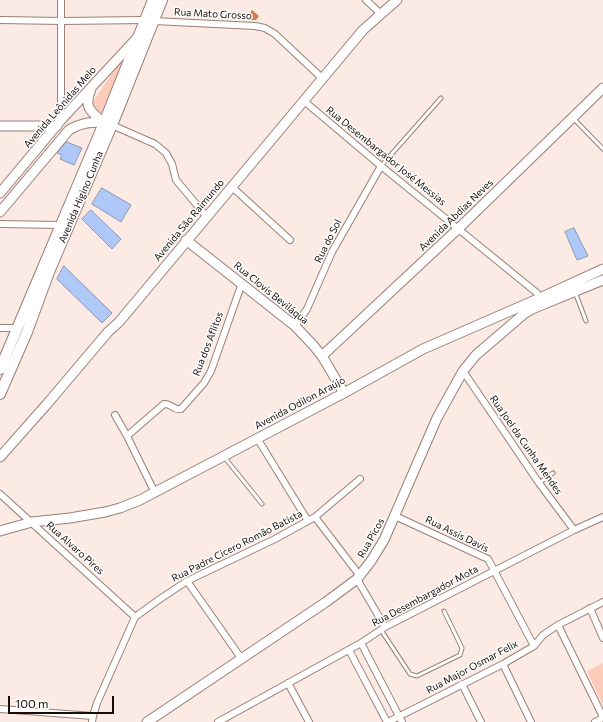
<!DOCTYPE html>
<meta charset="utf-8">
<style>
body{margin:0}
#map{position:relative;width:603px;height:722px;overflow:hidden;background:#fcebe5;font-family:Commissioner,sans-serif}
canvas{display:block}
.scale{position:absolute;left:8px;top:696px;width:106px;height:18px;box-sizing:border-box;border:2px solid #160d09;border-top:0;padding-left:5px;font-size:12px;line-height:14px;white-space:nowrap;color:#160d09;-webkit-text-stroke:3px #fff;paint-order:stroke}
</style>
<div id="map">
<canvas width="603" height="722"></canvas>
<div class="scale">100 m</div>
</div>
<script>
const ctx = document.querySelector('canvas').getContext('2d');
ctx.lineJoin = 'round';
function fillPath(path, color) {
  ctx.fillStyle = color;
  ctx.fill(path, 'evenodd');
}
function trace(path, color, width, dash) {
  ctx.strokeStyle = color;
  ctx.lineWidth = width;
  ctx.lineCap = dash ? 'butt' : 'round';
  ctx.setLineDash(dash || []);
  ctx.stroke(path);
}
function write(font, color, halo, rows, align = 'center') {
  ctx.font = font + ' Commissioner,sans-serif';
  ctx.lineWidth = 3;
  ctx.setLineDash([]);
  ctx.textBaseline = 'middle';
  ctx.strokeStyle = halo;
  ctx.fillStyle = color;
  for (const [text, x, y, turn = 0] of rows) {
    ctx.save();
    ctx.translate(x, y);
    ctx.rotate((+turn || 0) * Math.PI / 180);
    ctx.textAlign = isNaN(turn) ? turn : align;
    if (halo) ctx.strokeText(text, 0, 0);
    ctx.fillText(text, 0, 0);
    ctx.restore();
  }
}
fillPath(new Path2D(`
 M 123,59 L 108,106 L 103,115 C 97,112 94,108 93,102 L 120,61 Z
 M 603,663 L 603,706 L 587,671 Z`), '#fccbb9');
fillPath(new Path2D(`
 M 252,10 L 259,16 L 256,20 L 247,20 Z`), '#d37a58');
const building = new Path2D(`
 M 67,142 L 82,148 L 74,165 L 60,159 L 62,155 L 57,153 Z
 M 102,188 L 131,205 L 121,222 L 92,204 Z
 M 91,210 L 121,239 L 112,249 L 82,219 Z
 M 574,228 L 588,256 L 577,260 L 565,232 Z
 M 64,266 L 112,313 L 102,323 L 57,279 Z`);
fillPath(building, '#aec9f8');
trace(building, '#8a97ac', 1);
const lane = new Path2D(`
 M 574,119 L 603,149
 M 381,166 L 441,98
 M 575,292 L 586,321
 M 225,458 L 262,504
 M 539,483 L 553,473
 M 381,630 L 410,674 L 417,676 L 460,655 L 462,648 L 444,611`);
const street = new Path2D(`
 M 366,0 L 381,14
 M 0,20 L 62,21 L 145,20
 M 154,21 L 255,26 L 265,28 L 275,34 L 323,79
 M 304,101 L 381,166 L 537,293 L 541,300
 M 61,120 L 61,0
 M 112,125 L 155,144 L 166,153 L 172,164 L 176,180 L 207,217
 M 232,187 L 290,240
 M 0,224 L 61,225
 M 295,326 L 307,309 L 332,252 L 381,166
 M 0,328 L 18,328
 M 463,371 L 539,483 L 574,530
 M 115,415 L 127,436 L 155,493
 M 127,436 L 164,404 C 171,403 174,411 181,409 L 204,383 L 211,371 L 242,283
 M 257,438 L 308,521
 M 0,494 L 135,617
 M 395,516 L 488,559 L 534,646
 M 315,517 L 360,576
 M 357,579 L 385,627
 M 187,581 L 241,658
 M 590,608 L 603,638
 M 558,625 L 603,717
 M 361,643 L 402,722
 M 349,650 L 387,722
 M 503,664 L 531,722
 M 288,683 L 309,722
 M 462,684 L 481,722
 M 0,709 L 93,716
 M 92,722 L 93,716 L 97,703 L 135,617 L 160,599 L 187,581 L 275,539 L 315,517 L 360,479
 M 218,722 L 361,643 L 385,627 L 574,530 L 603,517
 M 388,722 L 503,664 L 534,646 L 543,635 L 558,625 L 603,602
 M 595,722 L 603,718`);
const secondary = new Path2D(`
 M 91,89 C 83,107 91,112 104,123
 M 0,126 L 57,126
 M 0,193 L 61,120 L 137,38
 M 0,212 L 69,130 C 80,123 96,120 109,124
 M 186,240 L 295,326 L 313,345 L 322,356 L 344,393
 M 322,356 L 459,228 L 603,88
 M 0,457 L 47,404 L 108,332 L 119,322 L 363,30 L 397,0
 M 0,531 L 32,522 L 70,518 L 105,512 L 120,508 L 140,500 L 344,393 L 423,349 L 540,298 L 603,269
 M 147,722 L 326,602 L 357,579 L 371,561 L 384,540 L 437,418 L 463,371 L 476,355 L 525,313 L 532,309 L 603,280`);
const primary = new Path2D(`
 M 0,369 L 104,123 L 153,0
 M 0,394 L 27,332 L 49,272 L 112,125 L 162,0`);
trace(lane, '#997f76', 5);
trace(street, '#997f76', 8);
trace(secondary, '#997f76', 11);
trace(primary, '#997f76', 12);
trace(lane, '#fff', 3);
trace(street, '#fff', 6);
trace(secondary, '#fff', 9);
trace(primary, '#fff', 10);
write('10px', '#160d09', '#fff', [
 ["Rua Mato Grosso",213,14,3],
 ["Avenida Leônidas Melo",60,107,-49],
 ["Rua Desembargador José Messias",386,156,39],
 ["Avenida Higino Cunha",81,197,-67],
 ["Avenida Abdias Neves",456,215,-44],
 ["Avenida São Raimundo",189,220,-50],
 ["Rua do Sol",328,241,-63],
 ["Rua Clovis Beviláqua",271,293,39],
 ["Rua dos Aflitos",208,344,-69],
 ["Avenida Odilon Araújo",300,403,-28],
 ["Rua Joel da Cunha Mendes",526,445,55],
 ["Rua Assis Davis",457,534,26],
 ["Rua Picos",371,538,-61],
 ["Rua Padre Cicero Romão Batista",237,546,-27],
 ["Rua Alvaro Pires",75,548,42],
 ["Rua Desembargador Mota",425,596,-28],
 ["Rua Major Osmar Felix",472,667,-28]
]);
</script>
